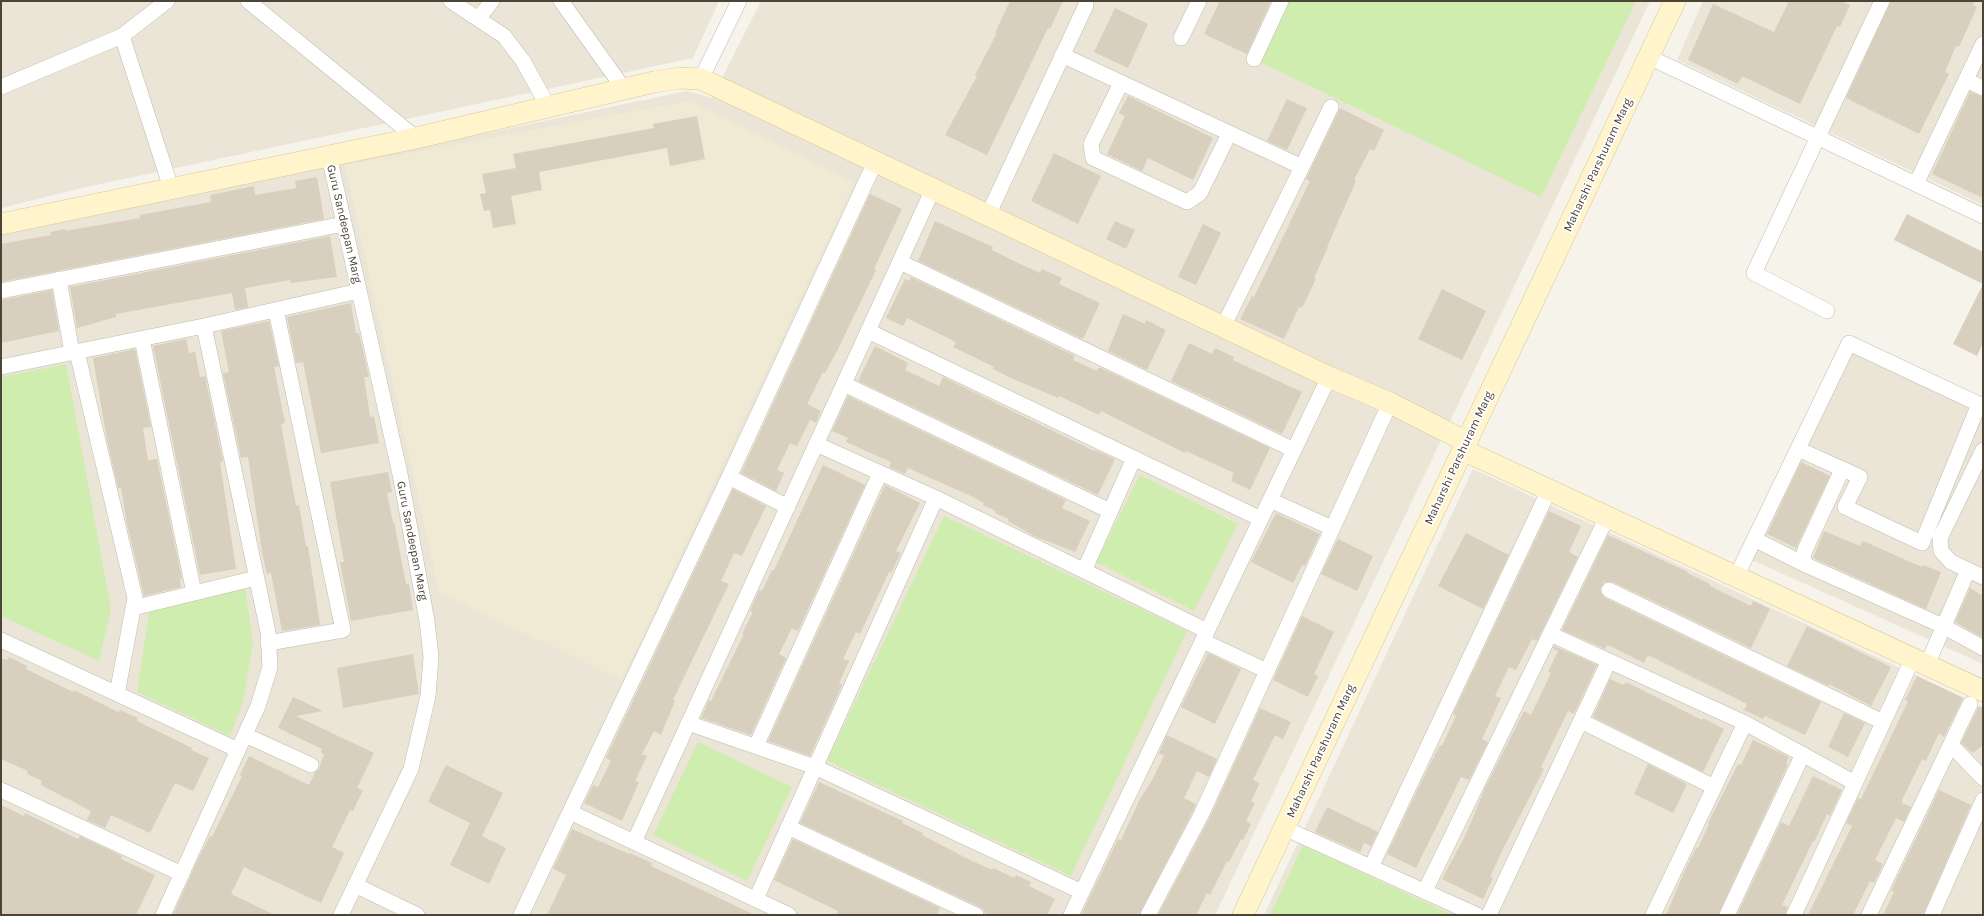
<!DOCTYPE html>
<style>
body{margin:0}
#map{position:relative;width:1984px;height:916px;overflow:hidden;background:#f6f3ea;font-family:Karla,sans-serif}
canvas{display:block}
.frame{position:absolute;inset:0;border:2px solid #4b4437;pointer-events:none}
</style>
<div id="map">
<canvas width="1984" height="916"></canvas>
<div class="frame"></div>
</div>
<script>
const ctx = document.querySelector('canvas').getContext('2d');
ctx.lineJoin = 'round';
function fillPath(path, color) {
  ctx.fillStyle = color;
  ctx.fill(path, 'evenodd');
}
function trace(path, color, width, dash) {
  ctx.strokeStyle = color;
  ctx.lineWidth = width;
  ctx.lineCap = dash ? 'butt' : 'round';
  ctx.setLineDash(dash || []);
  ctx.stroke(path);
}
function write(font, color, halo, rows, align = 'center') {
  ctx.font = font + ' Karla,sans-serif';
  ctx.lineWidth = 3.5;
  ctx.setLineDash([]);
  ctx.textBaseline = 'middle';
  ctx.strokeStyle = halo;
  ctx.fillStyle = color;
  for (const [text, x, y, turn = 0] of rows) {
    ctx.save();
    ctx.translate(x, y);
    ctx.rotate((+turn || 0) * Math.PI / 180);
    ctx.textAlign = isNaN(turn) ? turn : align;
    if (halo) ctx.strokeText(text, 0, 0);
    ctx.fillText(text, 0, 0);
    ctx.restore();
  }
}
fillPath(new Path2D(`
 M 1,1 L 719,1 L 693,58 L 77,189 L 1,208 Z
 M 761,1 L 1650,1 L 1215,915 L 1,915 L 1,235 L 687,91 L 712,98 Z
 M 1703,1 L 1983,1 L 1983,205 L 1677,60 Z
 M 1843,340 L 1983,410 L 1983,664 L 1741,555 Z
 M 1473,469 L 1971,701 L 1983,712 L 1983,915 L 1264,915 Z`), '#eae5d7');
fillPath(new Path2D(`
 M 689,101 L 854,183 L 622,680 L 439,592 L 345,165 Z`), '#f0e9d3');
fillPath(new Path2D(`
 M 1281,1 L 1636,1 L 1541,197 L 1254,59 Z
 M 66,364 L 111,609 L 99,661 L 1,616 L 1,377 Z
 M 1140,475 L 1238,524 L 1194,611 L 1096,562 Z
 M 944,516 L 1187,631 L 1071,876 L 827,761 Z
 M 245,586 L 253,643 L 243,702 L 230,736 L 137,692 L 150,607 Z
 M 698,742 L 792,787 L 747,881 L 653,835 Z
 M 1303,845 L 1452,915 L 1270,915 Z`), '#d0edb0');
fillPath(new Path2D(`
 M 1010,1 L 1063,1 L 1050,29 L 1048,28 L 987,155 L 945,135 L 977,76 L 975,75 L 997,33 L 995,33 Z
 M 1220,1 L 1271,1 L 1247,54 L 1204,34 Z
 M 1789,1 L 1841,1 L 1850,5 L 1840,27 L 1837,26 L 1800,104 L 1742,76 L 1738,84 L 1688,60 L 1713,4 L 1774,32 Z
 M 1891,1 L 1974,1 L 1973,5 L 1977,7 L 1959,47 L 1956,46 L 1945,72 L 1949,74 L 1919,134 L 1846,98 Z
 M 1115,8 L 1148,24 L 1128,68 L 1094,52 Z
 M 1970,92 L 1983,97 L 1983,198 L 1932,174 Z
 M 1128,96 L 1213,138 L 1193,180 L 1148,158 L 1142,171 L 1107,154 L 1125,116 L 1119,113 Z
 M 1287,99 L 1307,108 L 1287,150 L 1267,141 Z
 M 1340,108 L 1384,130 L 1374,151 L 1370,149 L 1354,180 L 1356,181 L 1327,247 L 1328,247 L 1314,278 L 1316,279 L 1302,308 L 1299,307 L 1284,339 L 1240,319 L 1252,296 L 1254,297 L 1310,181 L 1306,179 Z
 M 697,116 L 705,159 L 670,166 L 667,148 L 539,172 L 542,190 L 511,196 L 516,224 L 493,228 L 490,210 L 484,211 L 480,194 L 486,193 L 482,174 L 516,168 L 513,154 L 654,128 L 653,124 Z
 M 1054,153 L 1101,176 L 1078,224 L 1031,201 Z
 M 317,177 L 324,219 L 1,282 L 1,244 L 51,235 L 50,232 L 65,229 L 65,231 L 140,218 L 140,215 L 211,202 L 210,195 L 254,186 L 255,195 L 296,188 L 295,181 Z
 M 870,194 L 902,209 L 874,269 L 876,270 L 838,349 L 825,373 L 823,372 L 807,404 L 821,411 L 816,423 L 810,420 L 797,446 L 790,443 L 777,470 L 784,473 L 776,491 L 741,473 Z
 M 1907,214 L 1983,252 L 1983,343 L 1977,356 L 1953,344 L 1983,284 L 1894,240 Z
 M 935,221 L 993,247 L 992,250 L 1018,263 L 1040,273 L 1042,269 L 1062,278 L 1059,284 L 1100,303 L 1083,339 L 918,261 Z
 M 1115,221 L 1135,230 L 1126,249 L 1106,239 Z
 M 1203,224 L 1221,233 L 1196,285 L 1178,277 Z
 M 330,236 L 337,277 L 290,283 L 290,280 L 245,288 L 248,307 L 235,310 L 232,293 L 116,314 L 116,317 L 77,328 L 70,287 Z
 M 911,277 L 1075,356 L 1073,360 L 1097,371 L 1098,368 L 1101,368 L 1270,448 L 1250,490 L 1231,481 L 1234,473 L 1186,451 L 1185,453 L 1101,411 L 1099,415 L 1059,396 L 1058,398 L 1011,378 L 993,369 L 994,367 L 953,347 L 956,342 L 907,318 L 903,326 L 886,318 L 905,279 L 910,281 Z
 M 1442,289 L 1486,311 L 1462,360 L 1418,339 Z
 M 52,290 L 59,331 L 1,343 L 1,300 Z
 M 351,303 L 356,333 L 359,333 L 369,377 L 364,377 L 370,417 L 374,416 L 379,443 L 321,453 L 303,362 L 296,363 L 287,317 Z
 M 1123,314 L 1145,324 L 1146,320 L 1166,330 L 1147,370 L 1108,351 Z
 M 269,321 L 279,366 L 274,367 L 285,423 L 281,424 L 287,457 L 296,506 L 299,505 L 306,546 L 308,546 L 320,625 L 282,631 L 271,573 L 267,574 L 262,552 L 248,457 L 241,458 L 223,373 L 229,372 L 221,331 Z
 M 186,339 L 189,353 L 195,352 L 200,377 L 205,376 L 223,461 L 220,462 L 236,569 L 200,575 L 153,346 Z
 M 1189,343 L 1212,354 L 1215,348 L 1234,357 L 1233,360 L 1302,392 L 1282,434 L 1171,381 Z
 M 875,346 L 908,363 L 905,370 L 939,386 L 943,377 L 1094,451 L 1095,450 L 1115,459 L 1098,495 L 858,381 Z
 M 135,349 L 151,427 L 143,428 L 148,460 L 157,459 L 182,579 L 180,579 L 181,587 L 144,596 L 127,524 L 121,488 L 118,488 L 107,440 L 93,358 Z
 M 848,396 L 1066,500 L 1062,508 L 1090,521 L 1075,552 L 1034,536 L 1008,521 L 1009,519 L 995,513 L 996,511 L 983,505 L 984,503 L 971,496 L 908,468 L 905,474 L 889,467 L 891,462 L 846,442 L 848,438 L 832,431 Z
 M 1801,462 L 1830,476 L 1796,548 L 1767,534 Z
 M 823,465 L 865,485 L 798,631 L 792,628 L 779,654 L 786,658 L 751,735 L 701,718 L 709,700 L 711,701 L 744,634 L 742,634 L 753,612 L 750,611 L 759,590 L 762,591 L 772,570 L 774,570 Z
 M 388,472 L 392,492 L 387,493 L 393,523 L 394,522 L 406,584 L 409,584 L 413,610 L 351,621 L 340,562 L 344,562 L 330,482 Z
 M 885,485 L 920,503 L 896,551 L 901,553 L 891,573 L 889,572 L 860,634 L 856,632 L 843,659 L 849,661 L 839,683 L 842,685 L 810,756 L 768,741 Z
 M 733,489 L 766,506 L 742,556 L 734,553 L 721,581 L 729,584 L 673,700 L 675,701 L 661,735 L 654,731 L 642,754 L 647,756 L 635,781 L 639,782 L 622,821 L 584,803 L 593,785 L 598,787 L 611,761 L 606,758 Z
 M 1549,511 L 1581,526 L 1569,552 L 1578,557 L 1537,641 L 1532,639 L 1516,670 L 1509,667 L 1495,696 L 1501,698 L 1482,739 L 1488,742 L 1469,780 L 1461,777 L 1416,868 L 1387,854 L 1428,768 L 1440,745 L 1442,746 L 1456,716 L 1453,714 Z
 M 1276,513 L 1320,534 L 1305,566 L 1302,565 L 1293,583 L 1251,562 Z
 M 1824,531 L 1860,546 L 1863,541 L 1922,567 L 1923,565 L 1941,572 L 1926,609 L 1813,558 Z
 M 1466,533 L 1509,555 L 1483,609 L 1438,586 Z
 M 1608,535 L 1688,572 L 1687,573 L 1710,584 L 1710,586 L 1751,606 L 1753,601 L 1770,609 L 1751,648 L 1613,582 L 1604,582 L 1600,590 L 1605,598 L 1821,702 L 1805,735 L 1765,716 L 1763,719 L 1744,710 L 1747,704 L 1648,655 L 1644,663 L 1610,646 L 1607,645 L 1605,649 L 1562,630 Z
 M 1338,539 L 1373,556 L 1357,591 L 1321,574 Z
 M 1970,588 L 1983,596 L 1983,638 L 1955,622 Z
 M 1302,616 L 1334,632 L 1314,674 L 1318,676 L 1308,697 L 1273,680 Z
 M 1807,626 L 1891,667 L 1871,706 L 1829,684 L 1829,686 L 1787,666 Z
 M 1554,646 L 1597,665 L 1574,714 L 1568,711 L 1541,767 L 1544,769 L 1502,851 L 1490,877 L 1493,878 L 1483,899 L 1442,879 L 1466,834 L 1485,788 L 1524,711 L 1531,715 L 1551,673 L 1548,672 L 1558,651 L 1553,649 Z
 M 1208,653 L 1241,669 L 1215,724 L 1181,707 Z
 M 413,654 L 419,694 L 343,708 L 337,668 Z
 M 9,657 L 27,666 L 26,669 L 73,692 L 74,690 L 118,712 L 120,710 L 138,718 L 137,721 L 192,748 L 191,750 L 209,758 L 193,791 L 175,783 L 150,833 L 111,815 L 105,828 L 87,820 L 91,811 L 41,785 L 42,781 L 27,774 L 28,771 L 1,759 L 1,658 L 7,660 Z
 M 1917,676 L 1963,698 L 1944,737 L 1939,733 L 1926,761 L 1922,759 L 1902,800 L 1902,803 L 1911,807 L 1904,822 L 1896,818 L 1875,860 L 1883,864 L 1874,883 L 1870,881 L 1853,915 L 1808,915 L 1852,826 L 1846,823 L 1858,798 L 1861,799 L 1888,743 L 1908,701 L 1905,700 Z
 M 1610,679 L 1624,685 L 1626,682 L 1702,720 L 1703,718 L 1724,729 L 1703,772 L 1593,717 Z
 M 293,697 L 323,711 L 296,716 L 374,753 L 357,788 L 363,790 L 353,811 L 350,810 L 332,847 L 344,853 L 321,903 L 244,867 L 231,894 L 275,915 L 173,915 L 198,859 L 210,836 L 212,837 L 242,776 L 240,775 L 249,756 L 309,785 L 315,773 L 319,769 L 324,754 L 321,752 L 322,749 L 278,728 Z
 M 1979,706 L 1983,708 L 1983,745 L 1973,753 L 1961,743 Z
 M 1260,708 L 1291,722 L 1283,739 L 1275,735 L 1253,780 L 1260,783 L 1251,801 L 1255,803 L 1246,821 L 1251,824 L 1243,840 L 1241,839 L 1229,862 L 1227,861 L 1210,895 L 1207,893 L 1196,915 L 1158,915 L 1209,819 Z
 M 1844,713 L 1865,723 L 1848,757 L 1828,747 Z
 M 1167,735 L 1217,759 L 1209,777 L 1197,771 L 1184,798 L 1196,804 L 1193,811 L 1139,915 L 1081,915 L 1118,839 L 1121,840 L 1140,799 L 1151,782 L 1164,756 L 1159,753 Z
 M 1753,740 L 1789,757 L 1786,763 L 1788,764 L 1718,915 L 1666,915 L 1686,868 L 1696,848 L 1698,848 L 1709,824 L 1708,823 L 1738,764 L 1741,765 Z
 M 1648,764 L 1687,784 L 1673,813 L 1634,794 Z
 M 446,765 L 503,793 L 482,836 L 506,848 L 489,884 L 450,865 L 470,823 L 428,802 Z
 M 1813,776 L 1842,790 L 1830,816 L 1827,814 L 1814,842 L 1813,841 L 1782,905 L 1788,907 L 1785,915 L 1737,915 L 1781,822 L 1789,826 Z
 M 819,782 L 903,821 L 902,823 L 923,833 L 922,835 L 970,860 L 992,870 L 993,868 L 1014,878 L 1016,875 L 1031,882 L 1029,886 L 1055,899 L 1047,915 L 985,915 L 984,910 L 980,907 L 800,823 Z
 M 1939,790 L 1971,805 L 1923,915 L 1883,915 L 1894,892 L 1891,891 Z
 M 1,805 L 24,816 L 25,813 L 78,839 L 80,836 L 122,856 L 121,859 L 155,875 L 136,915 L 1,915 Z
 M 1327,807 L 1378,832 L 1371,846 L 1364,843 L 1360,852 L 1315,832 Z
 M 572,829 L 629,854 L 630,853 L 652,863 L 651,866 L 755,915 L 547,915 L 566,875 L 553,869 Z
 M 793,839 L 940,908 L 937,915 L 836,915 L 838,911 L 774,880 Z`), '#d9cfbe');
const street = new Path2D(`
 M 248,1 L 416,138
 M 451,1 L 504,36 L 523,61 L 549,108
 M 561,1 L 624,89
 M 479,18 L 492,1
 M 122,36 L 167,1
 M 1181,38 L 1199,1
 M 1062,55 L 1302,167 L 1223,327
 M 1649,57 L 1983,216
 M 1254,59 L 1281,1
 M 701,79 L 739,1
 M 1966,80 L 1983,88
 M 1121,83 L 1091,144 L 1093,158 L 1187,202 L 1200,193 L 1229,134
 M 1,87 L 122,36 L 171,188
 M 329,156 L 400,474 L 427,621 L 431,657 L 428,696 L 411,769 L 341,915
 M 1302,167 L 1331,107
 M 1916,184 L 1983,44
 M 988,215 L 1086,5
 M 900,262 L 1294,450
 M 59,279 L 72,353
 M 1,291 L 344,224
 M 1827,311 L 1754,273 L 1882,1
 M 868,331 L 1261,519
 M 142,339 L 194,593
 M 77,352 L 135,598 L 117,694
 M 1,367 L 204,326 L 359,291
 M 844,384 L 1110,511
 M 816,444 L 936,498 L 1207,631
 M 1798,449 L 1860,477 L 1845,507 L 1922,543 L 1979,404
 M 1983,450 L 1940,538 L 1941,551 L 1951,562 L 1983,577
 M 1842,470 L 1805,550 L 1803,558 L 1806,565 L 1943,626 L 1983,648
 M 1270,500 L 1332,528
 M 788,507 L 729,477 L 876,160
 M 1754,539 L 1806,565
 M 1084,571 L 1134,458
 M 1736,577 L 1849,343 L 1983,406
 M 1609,590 L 1883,722
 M 133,608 L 256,578
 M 1550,634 L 1745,723 L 1855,783
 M 1,640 L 238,750
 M 1203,641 L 1267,671
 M 268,643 L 343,630 L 276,310
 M 1927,665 L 1968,570
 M 1581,721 L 1714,787
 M 688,723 L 815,767 L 1082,892
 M 245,735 L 311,765
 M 1951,745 L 1983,778
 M 756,746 L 880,473
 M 1,790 L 182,874
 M 570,812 L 789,915
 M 788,827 L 976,915
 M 1284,828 L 1477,915
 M 634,842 L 933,189
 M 1371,867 L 1549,490
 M 355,885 L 417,915
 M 1425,891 L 1607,517
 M 756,899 L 936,498
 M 163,915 L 258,706 L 270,667 L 268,632 L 204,326
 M 521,915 L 729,477
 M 1071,915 L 1329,377
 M 1148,915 L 1201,815 L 1390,403
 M 1489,915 L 1609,661
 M 1653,915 L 1745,723
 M 1727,915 L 1803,754
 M 1794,915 L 1913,658
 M 1869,915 L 1970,704
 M 1932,915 L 1983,800`);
const secondary = new Path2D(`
 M 1,224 L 416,138 L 654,82 L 680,78 L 701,79 L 1329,377 L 1390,403 L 1467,442
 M 1463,450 L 1983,691
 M 1243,915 L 1675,1`);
trace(street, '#c3bbab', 16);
trace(secondary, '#dac996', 22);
trace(street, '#fff', 15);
trace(secondary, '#fff4cb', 21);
write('12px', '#4b4437', '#fff', [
 ["Maharshi Parshuram Marg",1598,165,-65],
 ["Guru Sandeepan Marg",344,224,77],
 ["Maharshi Parshuram Marg",1459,458,-65],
 ["Guru Sandeepan Marg",412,541,79],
 ["Maharshi Parshuram Marg",1321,751,-65]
]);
</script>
